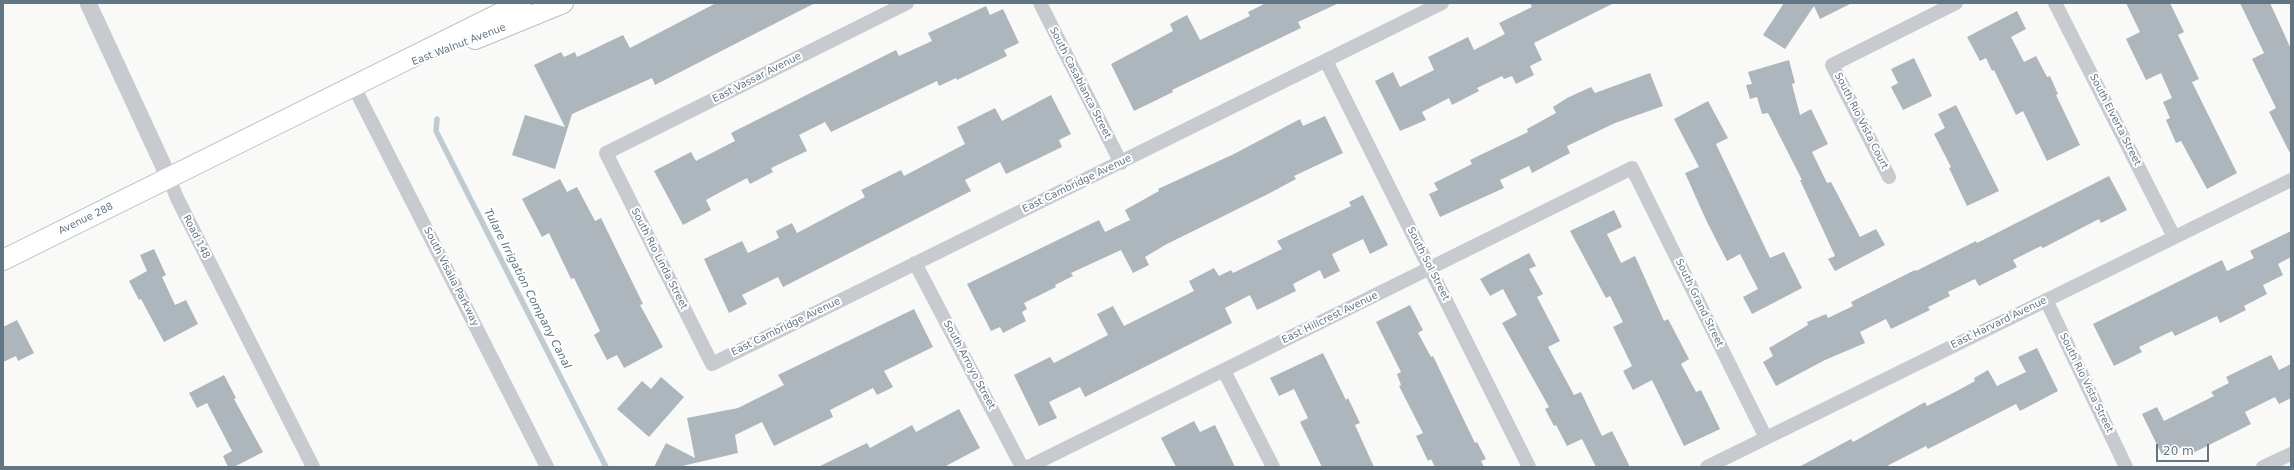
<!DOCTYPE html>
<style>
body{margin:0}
#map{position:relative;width:2294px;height:470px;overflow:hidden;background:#f9f9f7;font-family:"DejaVu Sans",sans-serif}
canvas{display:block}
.frame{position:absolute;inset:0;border:4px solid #627584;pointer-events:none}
.scale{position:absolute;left:2156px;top:444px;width:53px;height:18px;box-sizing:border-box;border:2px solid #627584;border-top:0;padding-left:5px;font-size:12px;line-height:14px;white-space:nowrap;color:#627584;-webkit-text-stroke:3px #fff;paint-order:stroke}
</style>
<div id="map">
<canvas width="2294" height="470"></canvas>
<div class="frame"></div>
<div class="scale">20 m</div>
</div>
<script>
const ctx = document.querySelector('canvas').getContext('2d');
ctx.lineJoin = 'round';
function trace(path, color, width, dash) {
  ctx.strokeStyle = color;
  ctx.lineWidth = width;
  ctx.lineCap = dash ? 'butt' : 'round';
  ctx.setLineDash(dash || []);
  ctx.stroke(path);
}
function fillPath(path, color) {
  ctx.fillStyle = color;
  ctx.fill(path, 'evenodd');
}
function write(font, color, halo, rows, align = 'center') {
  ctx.font = font + ' "DejaVu Sans",sans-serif';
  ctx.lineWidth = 4;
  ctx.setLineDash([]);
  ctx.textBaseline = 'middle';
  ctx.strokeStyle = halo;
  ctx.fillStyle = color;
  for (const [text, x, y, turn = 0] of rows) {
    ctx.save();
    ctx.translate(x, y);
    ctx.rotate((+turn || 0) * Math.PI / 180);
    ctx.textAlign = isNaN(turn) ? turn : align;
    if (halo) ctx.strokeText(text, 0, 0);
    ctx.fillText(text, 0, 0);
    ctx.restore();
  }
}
trace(new Path2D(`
 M 437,119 L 436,131 L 606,467`), '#bfcbd0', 5.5);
fillPath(new Path2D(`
 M 716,3 L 815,3 L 655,85 L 652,78 L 572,114 L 555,169 L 512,155 L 525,115 L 565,127 L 534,65 L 561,52 L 564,57 L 575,52 L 577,57 L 623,35 L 630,48 Z
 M 1266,3 L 1339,3 L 1298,22 L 1301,28 L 1172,90 L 1173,92 L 1134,111 L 1111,64 L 1173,31 L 1170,24 L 1187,15 L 1200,40 L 1250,16 L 1248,12 Z
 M 1530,3 L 1614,3 L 1534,43 L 1542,60 L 1530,66 L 1534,75 L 1516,84 L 1512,76 L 1504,79 L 1502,76 L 1477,88 L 1479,91 L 1452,105 L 1449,98 L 1422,112 L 1426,120 L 1400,131 L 1375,81 L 1393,72 L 1400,87 L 1434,70 L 1428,57 L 1468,37 L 1474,50 L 1505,34 L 1499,23 L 1532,7 Z
 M 1784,3 L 1852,3 L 1820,19 L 1814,6 L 1785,49 L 1763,35 Z
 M 2126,3 L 2170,3 L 2184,32 L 2178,35 L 2199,79 L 2192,82 L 2237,173 L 2207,189 L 2181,141 L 2176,143 L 2166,120 L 2170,118 L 2163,102 L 2172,98 L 2161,73 L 2146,80 L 2126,39 L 2140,32 Z
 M 2240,3 L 2270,3 L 2291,49 L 2291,155 L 2269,112 L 2276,108 L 2252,59 L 2264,53 Z
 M 986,6 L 990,15 L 1003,9 L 1019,43 L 1004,50 L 1007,56 L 957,80 L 956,78 L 939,86 L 937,81 L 831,132 L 825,122 L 799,135 L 807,151 L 771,168 L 773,172 L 750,184 L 747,178 L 715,195 L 706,200 L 711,210 L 683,225 L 654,171 L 691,152 L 696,161 L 735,141 L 731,133 L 896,50 L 899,56 L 932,41 L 928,33 Z
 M 2017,11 L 2026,29 L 2011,37 L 2024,62 L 2036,56 L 2047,77 L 2050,76 L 2058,94 L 2056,95 L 2080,145 L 2047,161 L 2023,111 L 2016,115 L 1994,70 L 1992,71 L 1986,58 L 1980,61 L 1967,37 Z
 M 1914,58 L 1932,96 L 1903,110 L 1891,87 L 1898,83 L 1891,69 Z
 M 1789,60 L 1795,83 L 1792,84 L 1800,115 L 1811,109 L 1828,144 L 1812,152 L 1827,183 L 1831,182 L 1860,237 L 1876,229 L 1885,245 L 1835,271 L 1828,259 L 1835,256 L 1800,180 L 1802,180 L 1768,113 L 1762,114 L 1757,97 L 1750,99 L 1746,85 L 1752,84 L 1748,72 Z
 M 1650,73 L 1663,106 L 1615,123 L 1567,146 L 1570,153 L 1532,173 L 1529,166 L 1500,180 L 1504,188 L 1440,217 L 1429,194 L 1438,190 L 1434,183 L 1472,164 L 1470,160 L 1528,132 L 1527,129 L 1556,113 L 1553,107 L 1567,98 L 1591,87 L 1595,93 Z
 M 1051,95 L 1071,134 L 1059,140 L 1062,147 L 1006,174 L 1000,162 L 965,180 L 971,191 L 783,287 L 778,277 L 742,295 L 747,304 L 729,313 L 704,259 L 742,241 L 748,253 L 779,238 L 776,231 L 792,223 L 797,233 L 865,197 L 861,190 L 901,170 L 904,176 L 965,144 L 957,127 L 995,108 L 1002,121 Z
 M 1708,101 L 1728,138 L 1716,144 L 1770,258 L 1784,252 L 1802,288 L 1752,314 L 1743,297 L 1758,289 L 1740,254 L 1727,261 L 1707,222 L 1685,173 L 1699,167 L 1674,119 Z
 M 1956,105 L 1999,191 L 1967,206 L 1949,168 L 1951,167 L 1934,134 L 1945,128 L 1938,114 Z
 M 1325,116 L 1343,153 L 1294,176 L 1296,179 L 1270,193 L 1165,245 L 1145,257 L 1149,265 L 1133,273 L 1121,250 L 1071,273 L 1073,276 L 1055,285 L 1056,287 L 1024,303 L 1027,309 L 1022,312 L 1026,321 L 1003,333 L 1000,327 L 991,331 L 967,284 L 1099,220 L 1105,232 L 1130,220 L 1125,210 L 1159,191 L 1158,189 L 1234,154 L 1300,119 L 1303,126 Z
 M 2109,176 L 2127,210 L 2101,223 L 2099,219 L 2043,248 L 2041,246 L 2013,260 L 2017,267 L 1979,286 L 1975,279 L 1948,292 L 1950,296 L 1928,307 L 1930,310 L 1891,329 L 1886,319 L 1860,332 L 1865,343 L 1825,360 L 1776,386 L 1763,362 L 1773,356 L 1769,348 L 1808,325 L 1807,322 L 1826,314 L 1828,318 L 1853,306 L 1851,302 L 1915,270 L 1916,271 L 1976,241 L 1977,243 Z
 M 560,179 L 567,192 L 577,187 L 595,221 L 601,218 L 643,304 L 640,305 L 663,347 L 624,368 L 617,355 L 607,360 L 594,335 L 600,331 L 574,278 L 571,279 L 549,233 L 542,237 L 522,199 Z
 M 1363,195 L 1388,245 L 1370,254 L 1363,239 L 1332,254 L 1340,271 L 1324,279 L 1320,270 L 1293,284 L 1296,291 L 1257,310 L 1250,295 L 1225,308 L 1232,323 L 1085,397 L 1080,387 L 1049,402 L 1057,418 L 1039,426 L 1014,375 L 1050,357 L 1054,363 L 1108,335 L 1097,314 L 1113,306 L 1124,326 L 1194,291 L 1189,281 L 1214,268 L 1219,276 L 1231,270 L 1233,273 L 1282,249 L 1277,241 L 1351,206 L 1349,202 Z
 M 1614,210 L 1622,227 L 1607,234 L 1621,263 L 1635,256 L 1664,321 L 1668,319 L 1689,359 L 1681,364 L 1696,392 L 1701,390 L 1720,429 L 1684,446 L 1652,380 L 1633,390 L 1623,371 L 1632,366 L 1613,327 L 1623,322 L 1610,296 L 1606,298 L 1570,231 Z
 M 2291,231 L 2291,257 L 2278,264 L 2283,275 L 2263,285 L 2267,294 L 2244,306 L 2246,310 L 2220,323 L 2217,316 L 2175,336 L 2172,331 L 2139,347 L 2142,352 L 2114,366 L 2093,324 L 2222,260 L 2227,271 L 2254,258 L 2250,251 Z
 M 154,249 L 166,275 L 162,277 L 175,305 L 186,300 L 198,324 L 164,342 L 141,299 L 139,300 L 129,281 L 147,271 L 140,255 Z
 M 1529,253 L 1536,266 L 1529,269 L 1543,294 L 1537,297 L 1560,341 L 1548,347 L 1574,395 L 1581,392 L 1602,436 L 1612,431 L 1630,467 L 1596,467 L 1582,439 L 1567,446 L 1556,425 L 1554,426 L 1545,409 L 1549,407 L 1502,323 L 1517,315 L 1503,289 L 1490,296 L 1480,279 Z
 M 1410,305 L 1423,330 L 1418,333 L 1431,357 L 1433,356 L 1475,443 L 1477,442 L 1486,459 L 1481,461 L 1484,467 L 1435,467 L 1431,459 L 1428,461 L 1416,436 L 1423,433 L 1399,386 L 1401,385 L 1397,374 L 1401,372 L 1376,322 Z
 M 914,309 L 933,347 L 884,371 L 893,387 L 877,395 L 873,388 L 830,410 L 833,417 L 774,446 L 762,422 L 735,435 L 738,453 L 678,467 L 654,467 L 666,443 L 695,458 L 687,418 L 738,408 L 784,385 L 778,375 Z
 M 17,320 L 34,353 L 18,361 L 16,356 L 3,362 L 3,327 Z
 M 2037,348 L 2058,391 L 2020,411 L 2016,404 L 1928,449 L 1926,446 L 1885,467 L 1799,467 L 1851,439 L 1853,442 L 1925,402 L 1927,406 L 1957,391 L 1975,381 L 1974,378 L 1988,370 L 1997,386 L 2026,372 L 2018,357 Z
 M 1323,353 L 1346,400 L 1348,398 L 1360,423 L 1355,425 L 1374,467 L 1322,467 L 1300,422 L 1308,418 L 1294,389 L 1279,396 L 1270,378 Z
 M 2271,355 L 2279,370 L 2291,364 L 2291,398 L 2279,404 L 2275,397 L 2245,412 L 2251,424 L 2187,456 L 2182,447 L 2163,457 L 2142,414 L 2157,407 L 2164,421 L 2214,396 L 2211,392 L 2229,383 L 2226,377 Z
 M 224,375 L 236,398 L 234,399 L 263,452 L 234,467 L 228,467 L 223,456 L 232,451 L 207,403 L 197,408 L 189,393 Z
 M 661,377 L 684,397 L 649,437 L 617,409 L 642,381 L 651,389 Z
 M 959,409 L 980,448 L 944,467 L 818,467 L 867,443 L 870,448 L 912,425 L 916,432 Z
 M 1194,421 L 1200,432 L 1215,425 L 1235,467 L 1176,467 L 1161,438 Z`), '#adb6bc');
const secondary = new Path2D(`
 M 475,39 L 563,3
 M 3,260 L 521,3`);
trace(secondary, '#b9bfc3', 22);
trace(new Path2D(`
 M 907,3 L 606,153 L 712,364 L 1442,3
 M 1040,3 L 1121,163
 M 2055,3 L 2174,237
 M 1326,61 L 1529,467
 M 354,87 L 547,467
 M 1889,177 L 1832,65 L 1956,3
 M 169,178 L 177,198 L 313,467
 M 915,263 L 1022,467
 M 2046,300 L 2126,467
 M 1224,371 L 1273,467
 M 1028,467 L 1632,168 L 1766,438
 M 1707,467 L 2291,180
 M 2263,467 L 2291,454`), '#c7cbcf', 14);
trace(new Path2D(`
 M 88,3 L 169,178`), '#c7cbcf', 17);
trace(secondary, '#fff', 20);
write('10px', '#627584', '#fff', [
 ["East Walnut Avenue",459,45,-21],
 ["East Vassar Avenue",757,78,-27],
 ["South Casablanca Street",1080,83,63],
 ["South Elverta Street",2115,120,63],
 ["South Rio Vista Court",1861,121,63],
 ["East Cambridge Avenue",1077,184,-26],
 ["Avenue 288",86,219,-26],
 ["Road 148",196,237,63],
 ["South Rio Linda Street",659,259,63],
 ["South Sol Street",1428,264,63],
 ["South Visalia Parkway",451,277,63],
 ["South Grand Street",1699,303,64],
 ["East Hillcrest Avenue",1330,318,-26],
 ["East Harvard Avenue",1999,323,-26],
 ["East Cambridge Avenue",786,327,-26],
 ["South Arroyo Street",969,365,62],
 ["South Rio Vista Street",2086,383,64]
]);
write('italic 11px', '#5d757e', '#fff', [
 ["Tulare Irrigation Company Canal",527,289,63]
]);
</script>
